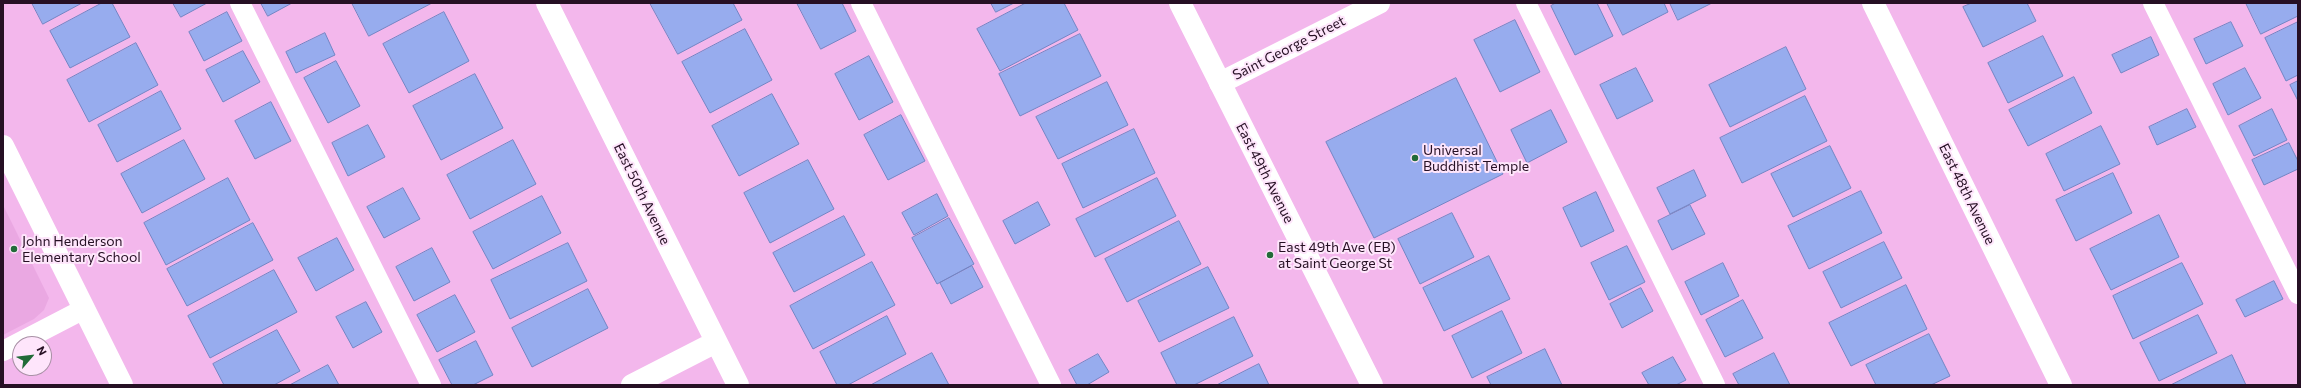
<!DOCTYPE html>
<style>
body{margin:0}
#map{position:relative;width:2301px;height:388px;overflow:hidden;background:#f3b7ec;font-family:Commissioner,sans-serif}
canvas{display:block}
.frame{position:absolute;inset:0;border:4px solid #261024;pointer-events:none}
.north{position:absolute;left:12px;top:336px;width:40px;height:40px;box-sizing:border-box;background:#fee5fb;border:1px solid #a890a5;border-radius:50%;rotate:62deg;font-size:11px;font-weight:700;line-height:16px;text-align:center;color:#261024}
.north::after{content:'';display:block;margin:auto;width:14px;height:18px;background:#216b38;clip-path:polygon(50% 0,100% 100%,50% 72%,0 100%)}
</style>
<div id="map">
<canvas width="2301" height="388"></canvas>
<div class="frame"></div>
<div class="north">N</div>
</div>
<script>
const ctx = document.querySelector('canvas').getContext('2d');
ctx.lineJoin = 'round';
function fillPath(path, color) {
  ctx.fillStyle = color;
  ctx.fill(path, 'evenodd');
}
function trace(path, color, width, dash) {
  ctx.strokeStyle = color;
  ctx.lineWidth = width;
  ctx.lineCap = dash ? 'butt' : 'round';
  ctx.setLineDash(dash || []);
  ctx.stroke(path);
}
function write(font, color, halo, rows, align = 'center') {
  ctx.font = font + ' Commissioner,sans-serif';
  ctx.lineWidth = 4;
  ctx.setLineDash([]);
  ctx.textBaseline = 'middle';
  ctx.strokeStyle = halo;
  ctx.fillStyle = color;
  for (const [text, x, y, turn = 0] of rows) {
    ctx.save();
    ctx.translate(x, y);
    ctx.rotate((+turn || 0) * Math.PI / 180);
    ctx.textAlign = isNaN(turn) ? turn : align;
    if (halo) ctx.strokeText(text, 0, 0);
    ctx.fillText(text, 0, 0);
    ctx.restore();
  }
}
fillPath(new Path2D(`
 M 3,205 L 49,298 L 44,310 L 34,319 L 3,335 Z`), '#eaa8e2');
const building = new Path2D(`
 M 32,3 L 82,3 L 43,24 Z
 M 102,3 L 112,3 L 130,37 L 70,68 L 50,31 Z
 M 173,3 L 207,3 L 181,17 Z
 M 261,3 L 292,3 L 268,16 Z
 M 352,3 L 432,3 L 369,36 Z
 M 650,3 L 733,3 L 742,20 L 678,54 Z
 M 797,3 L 842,3 L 856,31 L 821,49 Z
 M 991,3 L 1014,3 L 996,12 Z
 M 1026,3 L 1064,3 L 1078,30 L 1000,71 L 977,29 Z
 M 1556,3 L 1597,3 L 1613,36 L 1575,55 L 1551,6 Z
 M 1607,3 L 1664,3 L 1668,12 L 1623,35 Z
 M 1670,3 L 1712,3 L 1678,20 Z
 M 1972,3 L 2027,3 L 2036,21 L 1983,47 L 1963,7 Z
 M 2246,3 L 2298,3 L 2298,16 L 2261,34 Z
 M 227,12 L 242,41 L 204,61 L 189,32 Z
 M 444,12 L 469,61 L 409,93 L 383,44 Z
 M 1515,20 L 1540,72 L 1500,92 L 1474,40 Z
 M 2231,22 L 2243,46 L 2206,64 L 2194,39 Z
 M 2298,22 L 2298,75 L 2286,81 L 2265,38 Z
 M 745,29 L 772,80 L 710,113 L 682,62 Z
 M 325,33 L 335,55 L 296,73 L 286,52 Z
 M 1080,34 L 1101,76 L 1020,116 L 999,74 Z
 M 2043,36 L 2063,76 L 2008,103 L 1988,63 Z
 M 2151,37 L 2159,55 L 2121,73 L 2112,55 Z
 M 136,43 L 158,85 L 89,122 L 67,80 Z
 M 1786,47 L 1806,89 L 1730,127 L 1709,85 Z
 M 243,51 L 260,82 L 223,102 L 206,70 Z
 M 869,56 L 893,102 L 859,120 L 835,74 Z
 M 336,61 L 360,106 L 328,123 L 304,78 Z
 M 1636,68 L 1653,101 L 1617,119 L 1600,85 Z
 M 2245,68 L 2261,98 L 2228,115 L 2213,84 Z
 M 475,74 L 503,128 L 441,160 L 413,106 Z
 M 2074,77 L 2092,113 L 2028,146 L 2009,110 Z
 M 1456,78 L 1503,174 L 1374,238 L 1326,142 Z
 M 2298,81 L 2298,101 L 2290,85 Z
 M 1107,82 L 1128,125 L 1058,159 L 1036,117 Z
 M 161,91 L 181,129 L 117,162 L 98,125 Z
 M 772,94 L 799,144 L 739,176 L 712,126 Z
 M 1805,96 L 1827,141 L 1742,183 L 1720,138 Z
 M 271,102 L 291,141 L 255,159 L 235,121 Z
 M 2187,109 L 2196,127 L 2157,145 L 2149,127 Z
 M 2272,109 L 2287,140 L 2254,156 L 2239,126 Z
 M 1551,110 L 1567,142 L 1527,163 L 1511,130 Z
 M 901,115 L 925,161 L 888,180 L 864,135 Z
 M 368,125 L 385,157 L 348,176 L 332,143 Z
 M 2101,126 L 2120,164 L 2064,191 L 2046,154 Z
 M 1134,129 L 1155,173 L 1083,208 L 1062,164 Z
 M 184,140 L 205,179 L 142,213 L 121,174 Z
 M 513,140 L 536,184 L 470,219 L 447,175 Z
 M 2289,143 L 2298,161 L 2298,169 L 2264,185 L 2252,160 Z
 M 1830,146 L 1851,188 L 1793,217 L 1771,174 Z
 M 808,160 L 834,209 L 770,243 L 744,193 Z
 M 1694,170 L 1706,196 L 1670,214 L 1657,188 Z
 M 2113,173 L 2132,213 L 2076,241 L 2056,200 Z
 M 228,178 L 250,220 L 166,265 L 144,223 Z
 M 1157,178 L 1176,216 L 1095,257 L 1076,219 Z
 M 403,188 L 420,219 L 384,238 L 367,207 Z
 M 1861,191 L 1882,233 L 1809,269 L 1788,226 Z
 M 1596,192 L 1614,231 L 1581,247 L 1563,208 Z
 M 937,194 L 948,216 L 914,235 L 902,213 Z
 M 542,196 L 561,233 L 493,269 L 473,232 Z
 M 1038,202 L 1050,225 L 1015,244 L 1003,221 Z
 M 1690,205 L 1705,234 L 1672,250 L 1658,221 Z
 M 1452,213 L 1474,257 L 1420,284 L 1398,239 Z
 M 2159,215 L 2179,257 L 2111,290 L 2090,249 Z
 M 844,216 L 865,255 L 794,292 L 773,253 Z
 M 949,218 L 974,264 L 937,284 L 912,238 Z
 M 1179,221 L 1201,264 L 1127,302 L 1105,259 Z
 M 253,223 L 273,260 L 187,306 L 167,269 Z
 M 337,238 L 354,270 L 316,291 L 298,258 Z
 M 1884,242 L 1902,278 L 1841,308 L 1823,272 Z
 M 568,243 L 587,281 L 510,319 L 491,280 Z
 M 1627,246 L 1645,282 L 1609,300 L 1591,263 Z
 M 432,248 L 450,282 L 414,301 L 396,267 Z
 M 1489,256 L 1510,299 L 1444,331 L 1423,288 Z
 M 872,262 L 895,305 L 813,349 L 790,306 Z
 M 1723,263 L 1739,296 L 1701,315 L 1685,282 Z
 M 2182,263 L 2203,304 L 2133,339 L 2113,296 Z
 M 972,266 L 983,287 L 951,304 L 940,283 Z
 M 1208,267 L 1229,308 L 1159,342 L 1138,301 Z
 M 274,270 L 297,312 L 210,358 L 188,316 Z
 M 2274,281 L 2283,299 L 2245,317 L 2236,300 Z
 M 1906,285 L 1927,329 L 1851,366 L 1829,323 Z
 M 1641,288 L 1653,311 L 1622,328 L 1610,304 Z
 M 588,289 L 608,328 L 532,367 L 512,328 Z
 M 455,295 L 475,332 L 437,352 L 417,315 Z
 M 1743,300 L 1763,338 L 1725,357 L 1706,320 Z
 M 366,302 L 382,332 L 353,348 L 336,317 Z
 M 1502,311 L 1522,353 L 1472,378 L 1452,336 Z
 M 2198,315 L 2217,353 L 2159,381 L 2140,343 Z
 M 887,316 L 906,354 L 848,385 L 837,385 L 820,352 Z
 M 1234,317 L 1253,356 L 1194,385 L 1177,385 L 1161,353 Z
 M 277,330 L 300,371 L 274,385 L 224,385 L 213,364 Z
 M 1929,334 L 1950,376 L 1931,385 L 1876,385 L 1866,365 Z
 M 476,341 L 493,375 L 473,385 L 452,385 L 439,360 Z
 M 1545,349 L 1562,385 L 1491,385 L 1487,377 Z
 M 932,353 L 949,385 L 871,385 Z
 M 1774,353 L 1790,385 L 1739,385 L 1733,374 Z
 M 1098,354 L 1109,372 L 1087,385 L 1077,385 L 1069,370 Z
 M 2232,355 L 2246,385 L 2171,385 Z
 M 1673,357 L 1686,380 L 1676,385 L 1649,385 L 1642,373 Z
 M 1259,364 L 1269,385 L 1217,385 Z
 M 328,365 L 339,385 L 290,385 Z`);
fillPath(building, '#97acee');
trace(building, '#7285c4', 1);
trace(new Path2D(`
 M 240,3 L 431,385
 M 861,3 L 1051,385
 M 1526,3 L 1715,385
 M 2153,3 L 2298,294
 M 3,351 L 84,309`), '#fff', 20);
trace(new Path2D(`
 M 547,3 L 738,385
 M 1873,3 L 2061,385
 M 1220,83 L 1379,3
 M 3,146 L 122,385
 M 632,385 L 716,342`), '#fff', 22);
trace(new Path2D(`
 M 1180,3 L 1372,385`), '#fff', 22);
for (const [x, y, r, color] of [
 [1415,158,4,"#216b38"],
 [14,249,4,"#216b38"],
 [1270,255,4,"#216b38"]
]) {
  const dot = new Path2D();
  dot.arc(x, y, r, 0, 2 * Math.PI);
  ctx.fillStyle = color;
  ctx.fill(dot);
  trace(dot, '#fee5fb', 1.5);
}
write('14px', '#261024', '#fee5fb', [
 ["Saint George Street",1289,48,-27],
 ["East 49th Avenue",1265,173,63],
 ["East 50th Avenue",642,194,64],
 ["East 48th Avenue",1967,194,64]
]);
write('14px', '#261024', '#fee5fb', [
 ["Universal",1423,150],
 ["Buddhist Temple",1423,166],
 ["John Henderson",22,241],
 ["Elementary School",22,257],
 ["East 49th Ave (EB)",1278,247],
 ["at Saint George St",1278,263]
], 'left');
</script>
